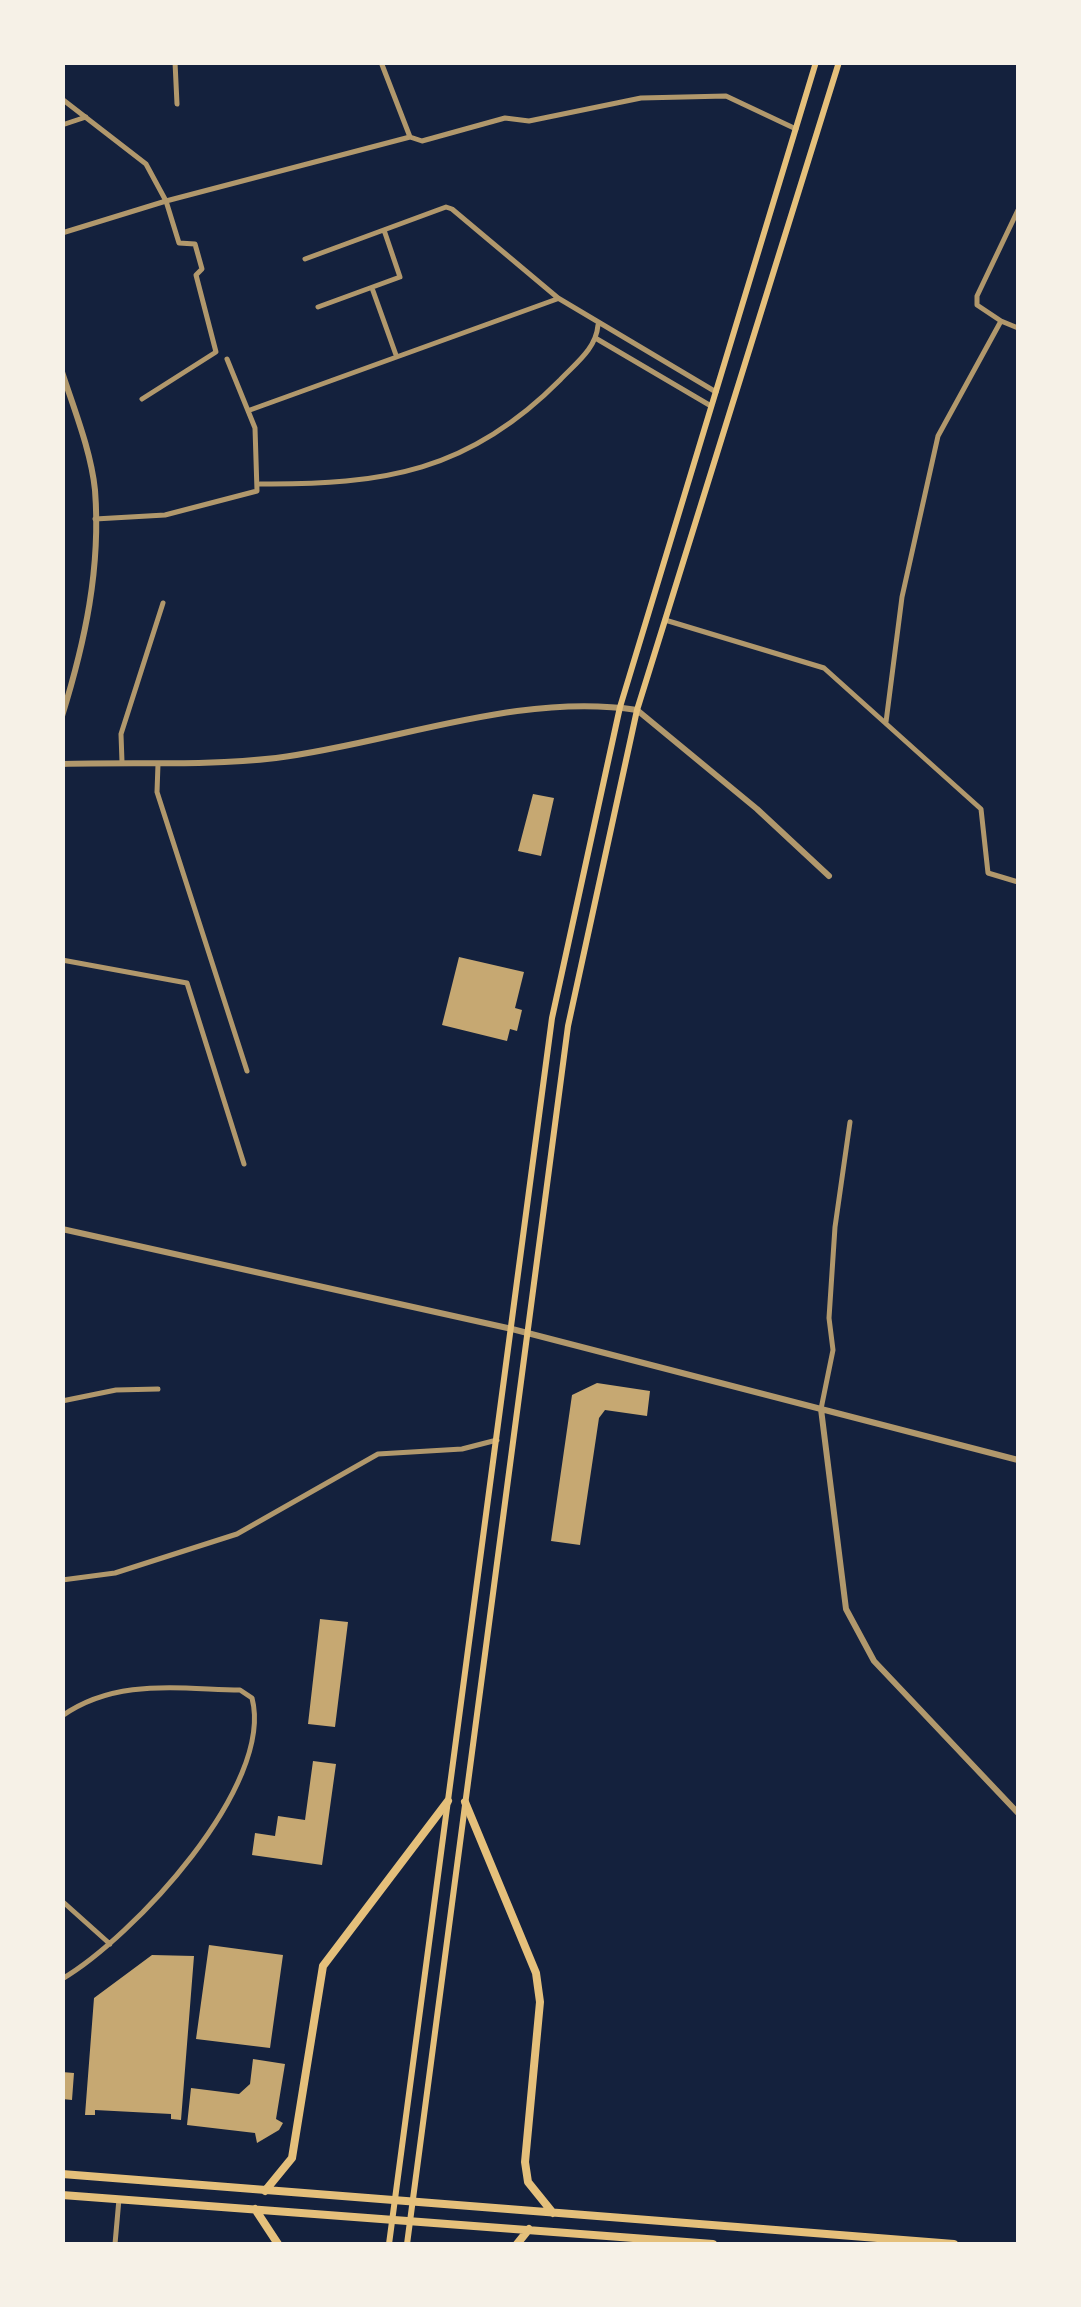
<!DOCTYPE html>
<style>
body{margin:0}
#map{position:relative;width:1081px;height:2307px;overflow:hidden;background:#14213d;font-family:Raleway,sans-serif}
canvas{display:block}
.frame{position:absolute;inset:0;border:65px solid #f6f1e7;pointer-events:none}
</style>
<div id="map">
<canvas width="1081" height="2307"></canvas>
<div class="frame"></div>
</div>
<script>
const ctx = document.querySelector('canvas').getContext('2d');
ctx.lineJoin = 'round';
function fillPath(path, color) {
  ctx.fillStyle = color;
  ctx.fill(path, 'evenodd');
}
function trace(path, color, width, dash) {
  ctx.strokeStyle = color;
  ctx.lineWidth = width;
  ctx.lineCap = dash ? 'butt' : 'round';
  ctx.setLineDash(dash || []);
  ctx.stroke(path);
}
fillPath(new Path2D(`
 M 533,794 L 554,798 L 541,856 L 518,851 Z
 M 459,957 L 524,972 L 515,1008 L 522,1010 L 517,1031 L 510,1029 L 507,1041 L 442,1025 Z
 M 597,1383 L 650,1391 L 647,1416 L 605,1410 L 599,1418 L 580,1545 L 551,1541 L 572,1395 Z
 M 320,1619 L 348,1622 L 335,1727 L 308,1724 Z
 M 313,1761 L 336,1764 L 322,1865 L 252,1855 L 255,1833 L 275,1836 L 278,1816 L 305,1820 Z
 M 209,1945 L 283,1955 L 270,2048 L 196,2039 Z
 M 152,1955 L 194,1956 L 181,2120 L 171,2119 L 171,2114 L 95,2110 L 95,2115 L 85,2115 L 94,1998 Z
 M 253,2059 L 285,2064 L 276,2119 L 283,2123 L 279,2130 L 257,2143 L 255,2133 L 187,2125 L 191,2088 L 239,2094 L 250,2084 Z
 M 62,2072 L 74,2073 L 72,2100 L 62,2099 Z`), '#c6a872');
trace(new Path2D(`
 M 175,62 L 177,104
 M 381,62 L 410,137 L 422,141 L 505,118 L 529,121 L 641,98 L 726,96 L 796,129
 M 62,99 L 146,164 L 166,201 L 179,243 L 195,244 L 202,269 L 196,275 L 216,352 L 142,399
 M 62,125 L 86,117
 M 62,233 L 166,201 L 410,137
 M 305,259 L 446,207 L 452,209 L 558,298 L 716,392
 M 372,288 L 396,355
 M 318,307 L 400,277 L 384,230
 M 1001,321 L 1018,328
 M 597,339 L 711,406
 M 250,410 L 557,299
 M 260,484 C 383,485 469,472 560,380 C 576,363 596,349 598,325
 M 95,519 L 165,515 L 257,491 L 255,428 L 227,359
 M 665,620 L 824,668 L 981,809 L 988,873 L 1018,882
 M 886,722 L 902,597 L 938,436 L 1001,321 L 977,305 L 977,296 L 1018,210
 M 122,762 L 121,734 L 163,603
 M 158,764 L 157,792 L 247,1071
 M 62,960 L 187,983 L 244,1164
 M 62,1401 L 116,1390 L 158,1389
 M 821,1409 L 833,1350 L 829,1318 L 835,1227 L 850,1122
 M 62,1580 L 115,1573 L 237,1534 L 378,1454 L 462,1449 L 497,1440
 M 62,1716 C 116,1678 178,1689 240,1690 L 252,1698 C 275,1786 132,1938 62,1979
 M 62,1901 L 110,1944
 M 115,2244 L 119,2199`), '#b1986c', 5);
trace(new Path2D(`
 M 62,372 C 74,409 91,451 95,490 C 101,568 85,642 62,716
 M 62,764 C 133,762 206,766 276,758 C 394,743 517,692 637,710 L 757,809 L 829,876
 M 62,1229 L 512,1329 L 1018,1460
 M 821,1409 L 846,1609 L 874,1661 L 1018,1813`), '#b1986c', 6);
trace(new Path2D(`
 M 389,2244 L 552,1018 L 620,707 L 816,62
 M 407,2244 L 568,1026 L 637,710 L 839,62`), '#e5c07b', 6);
trace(new Path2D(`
 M 465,1802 L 536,1973 L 540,2002 L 525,2162 L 528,2182 L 553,2213
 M 62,2174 L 954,2244
 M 265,2191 L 292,2158 L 323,1966 L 448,1801
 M 62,2195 L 713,2244
 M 255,2209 L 278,2244
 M 517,2244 L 529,2229`), '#e5c07b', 8);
</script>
